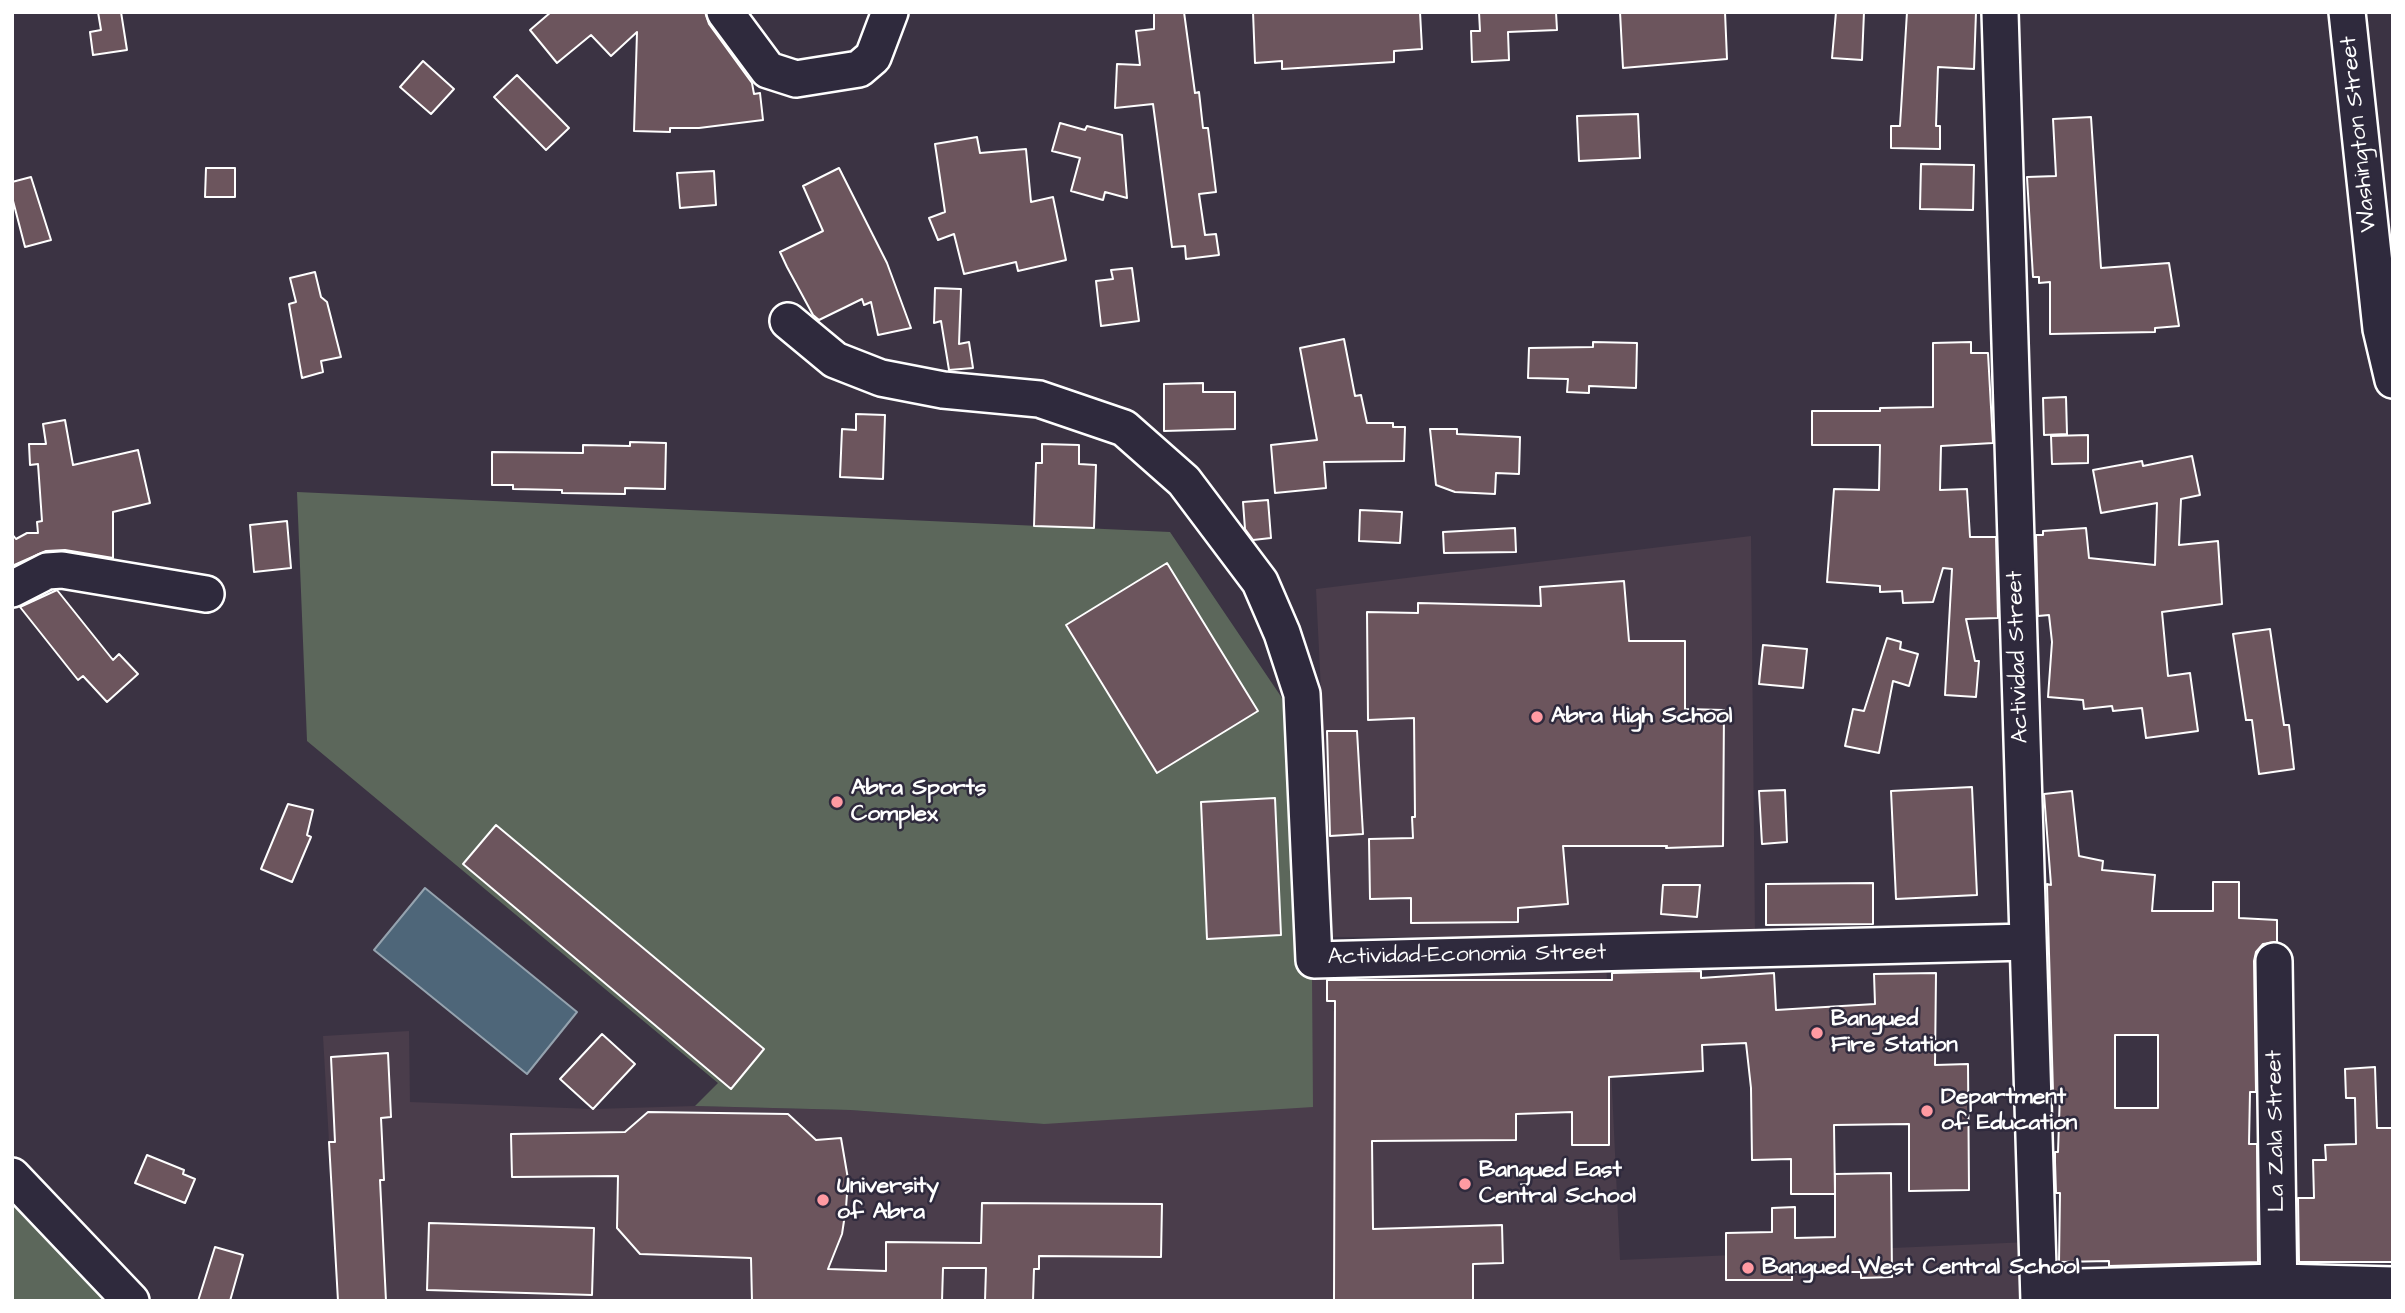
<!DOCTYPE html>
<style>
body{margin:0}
#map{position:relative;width:2405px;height:1313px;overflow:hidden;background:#3b3343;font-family:"Architects Daughter",sans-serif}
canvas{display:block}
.frame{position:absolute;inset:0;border:14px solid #fff;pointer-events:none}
</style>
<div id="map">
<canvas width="2405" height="1313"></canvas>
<div class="frame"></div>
</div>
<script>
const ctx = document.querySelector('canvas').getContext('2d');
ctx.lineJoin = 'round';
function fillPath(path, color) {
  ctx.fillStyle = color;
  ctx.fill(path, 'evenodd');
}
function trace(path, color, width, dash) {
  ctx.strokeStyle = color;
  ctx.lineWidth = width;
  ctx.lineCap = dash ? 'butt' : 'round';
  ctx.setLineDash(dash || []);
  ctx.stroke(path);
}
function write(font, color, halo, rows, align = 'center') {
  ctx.font = font + ' "Architects Daughter",sans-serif';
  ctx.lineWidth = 5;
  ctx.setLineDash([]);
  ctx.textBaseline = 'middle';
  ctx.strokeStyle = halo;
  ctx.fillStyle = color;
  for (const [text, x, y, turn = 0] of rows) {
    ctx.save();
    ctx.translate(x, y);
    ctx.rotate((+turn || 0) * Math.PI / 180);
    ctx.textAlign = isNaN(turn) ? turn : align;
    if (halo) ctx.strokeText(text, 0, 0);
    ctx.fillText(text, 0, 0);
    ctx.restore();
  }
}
fillPath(new Path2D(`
 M 1751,536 L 1755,936 L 1333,937 L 1316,589 Z
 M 1606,960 L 1620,1260 L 2029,1242 L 2027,1301 L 338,1301 L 323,1036 L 409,1031 L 410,1102 L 593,1109 L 695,1106 L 850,1110 L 1044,1124 L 1312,976 Z`), '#4a3d4b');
fillPath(new Path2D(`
 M 297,492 L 1170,532 L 1282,698 L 1312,976 L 1313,1107 L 1044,1124 L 850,1110 L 695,1106 L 718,1083 L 307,741 Z
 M 16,1204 L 105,1301 L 12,1301 L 12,1205 Z`), '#5c675b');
const water = new Path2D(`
 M 425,888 L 577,1012 L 527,1074 L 374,950 Z`);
fillPath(water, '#4e6679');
trace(water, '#95a3af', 2);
const building = new Path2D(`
 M 98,12 L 121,12 L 127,50 L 93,55 L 90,32 L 101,30 Z
 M 551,12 L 705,12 L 709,24 L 752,83 L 754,94 L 760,93 L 763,120 L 699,128 L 670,128 L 670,132 L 634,131 L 637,32 L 611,56 L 591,35 L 557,63 L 530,30 Z
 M 1154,12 L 1184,12 L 1195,93 L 1199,92 L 1203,128 L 1208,128 L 1216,192 L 1199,194 L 1205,235 L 1216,234 L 1219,255 L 1186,259 L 1185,246 L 1172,247 L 1153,104 L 1115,108 L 1117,64 L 1140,65 L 1136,31 L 1154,29 Z
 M 1253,12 L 1420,12 L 1422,49 L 1394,51 L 1394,62 L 1282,69 L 1282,61 L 1255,63 Z
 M 1479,12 L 1556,12 L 1557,30 L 1508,32 L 1509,60 L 1472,62 L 1471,31 L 1480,31 Z
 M 1620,12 L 1725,12 L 1727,59 L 1623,68 Z
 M 1836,12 L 1864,12 L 1862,60 L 1832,58 Z
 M 1907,12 L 1976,12 L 1974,69 L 1938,67 L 1936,126 L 1940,126 L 1940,149 L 1891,148 L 1891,126 L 1900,126 Z
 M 423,61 L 454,89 L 431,114 L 400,87 Z
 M 517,75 L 569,128 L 546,150 L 494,97 Z
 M 1638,114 L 1640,158 L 1579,161 L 1577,116 Z
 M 2091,117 L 2101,268 L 2169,263 L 2179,326 L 2155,328 L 2155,332 L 2050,334 L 2050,282 L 2039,283 L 2039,277 L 2033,277 L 2027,177 L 2056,176 L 2053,119 Z
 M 1060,123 L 1085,130 L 1087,126 L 1122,135 L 1127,198 L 1105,192 L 1103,200 L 1071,191 L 1080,158 L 1052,151 Z
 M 977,137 L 980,153 L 1026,149 L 1031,202 L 1053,197 L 1066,260 L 1018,271 L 1016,262 L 964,274 L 954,234 L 938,240 L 929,218 L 945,212 L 935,144 Z
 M 1921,164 L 1974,165 L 1973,210 L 1920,209 Z
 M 206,168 L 235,168 L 235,197 L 205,197 Z
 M 839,168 L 887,263 L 911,328 L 878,335 L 871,302 L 864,305 L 862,299 L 819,320 L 813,315 L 787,267 L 780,252 L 823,231 L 803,186 Z
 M 714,171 L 716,205 L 680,208 L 677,173 Z
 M 31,177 L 51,240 L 25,247 L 12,197 L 12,182 Z
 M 1132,268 L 1139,321 L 1101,326 L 1096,281 L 1113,279 L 1111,270 Z
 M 315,272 L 321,297 L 327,302 L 341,357 L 321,361 L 323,372 L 302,378 L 289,304 L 296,302 L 290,278 Z
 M 935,288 L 961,289 L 959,344 L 969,342 L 973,368 L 949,370 L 941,321 L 934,323 Z
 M 1344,339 L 1355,396 L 1361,395 L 1367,423 L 1393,423 L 1393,427 L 1405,427 L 1404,461 L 1324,462 L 1326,488 L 1275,493 L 1271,445 L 1317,440 L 1300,348 Z
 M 1593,342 L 1637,343 L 1636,388 L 1589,386 L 1589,393 L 1567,392 L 1568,379 L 1528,378 L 1529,348 L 1593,347 Z
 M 1971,342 L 1971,353 L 1988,353 L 1993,443 L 1941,446 L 1940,490 L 1967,489 L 1970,537 L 1996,537 L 1998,618 L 1966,619 L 1975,661 L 1979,661 L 1976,697 L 1945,695 L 1952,569 L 1943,568 L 1933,602 L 1903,603 L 1902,591 L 1880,592 L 1880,586 L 1827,582 L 1834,489 L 1879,490 L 1880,445 L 1812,445 L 1812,411 L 1880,411 L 1880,408 L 1933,407 L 1933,343 Z
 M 1203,383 L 1203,392 L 1235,392 L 1235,429 L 1164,431 L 1164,384 Z
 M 2066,397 L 2067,434 L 2044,435 L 2043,398 Z
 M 856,414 L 885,415 L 883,479 L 840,477 L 842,429 L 856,430 Z
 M 65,420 L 73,465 L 138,450 L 150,503 L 113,512 L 113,558 L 65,550 L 46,551 L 12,566 L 12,534 L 16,539 L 27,533 L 38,533 L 37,522 L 42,521 L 38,464 L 30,465 L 29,444 L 46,444 L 43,424 Z
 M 1430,429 L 1457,429 L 1457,434 L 1520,437 L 1519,474 L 1496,473 L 1495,494 L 1455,492 L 1436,485 Z
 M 2088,435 L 2088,463 L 2052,464 L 2051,436 Z
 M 630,442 L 666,443 L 665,489 L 625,488 L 625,494 L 562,493 L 562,490 L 513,489 L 513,485 L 492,485 L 492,452 L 583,453 L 583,445 L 630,446 Z
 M 1042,444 L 1079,445 L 1079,464 L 1096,465 L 1094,528 L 1034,526 L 1036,463 L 1042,463 Z
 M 2192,456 L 2200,495 L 2181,499 L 2179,545 L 2218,541 L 2222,604 L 2162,612 L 2168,676 L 2190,673 L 2198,731 L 2146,738 L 2142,708 L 2113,711 L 2112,706 L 2084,709 L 2083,700 L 2048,697 L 2052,642 L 2049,615 L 2038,616 L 2036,535 L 2043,535 L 2043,531 L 2086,528 L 2089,558 L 2155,565 L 2157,503 L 2101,513 L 2093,470 L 2142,461 L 2143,466 Z
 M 1268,500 L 1271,538 L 1253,540 L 1245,529 L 1243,502 Z
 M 1360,510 L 1402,512 L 1400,543 L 1359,541 Z
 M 287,521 L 291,568 L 254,572 L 250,525 Z
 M 1515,528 L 1516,552 L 1444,553 L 1443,532 Z
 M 1167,563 L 1258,711 L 1157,773 L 1066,625 Z
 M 1624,581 L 1629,641 L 1685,641 L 1685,709 L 1724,710 L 1723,846 L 1666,848 L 1667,846 L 1563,846 L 1568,904 L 1518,908 L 1518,922 L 1411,923 L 1411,898 L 1370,899 L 1369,839 L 1413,838 L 1412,817 L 1415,817 L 1414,718 L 1368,720 L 1367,612 L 1418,613 L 1418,603 L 1541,606 L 1540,587 Z
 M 57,590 L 113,660 L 119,654 L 138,674 L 107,702 L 83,676 L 78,680 L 20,607 Z
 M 2270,629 L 2284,725 L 2289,725 L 2294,769 L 2259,774 L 2252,720 L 2246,720 L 2233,634 Z
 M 1887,638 L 1901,642 L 1900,649 L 1918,654 L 1909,686 L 1893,681 L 1879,753 L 1845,746 L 1853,709 L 1864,711 Z
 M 1763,645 L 1807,649 L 1803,688 L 1759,684 Z
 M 1327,731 L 1357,731 L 1363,834 L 1330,836 Z
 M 1972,787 L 1977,895 L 1896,899 L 1891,791 Z
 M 1785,790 L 1787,842 L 1762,844 L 1759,791 Z
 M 2072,791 L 2079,856 L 2103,861 L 2102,870 L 2155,875 L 2152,911 L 2213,911 L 2213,882 L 2239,882 L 2239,918 L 2277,920 L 2277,942 L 2263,944 L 2256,952 L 2254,961 L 2256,1092 L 2250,1092 L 2249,1144 L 2257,1144 L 2258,1262 L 2109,1266 L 2109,1261 L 2059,1262 L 2060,1193 L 2056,1193 L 2055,1162 L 2055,1152 L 2058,1152 L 2060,1092 L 2053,1092 L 2047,884 L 2051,885 L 2044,794 ZM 2115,1035 L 2158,1035 L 2158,1108 L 2115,1108 Z
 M 1275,798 L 1281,935 L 1207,939 L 1201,802 Z
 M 288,804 L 313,810 L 307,835 L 311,837 L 292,882 L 261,869 Z
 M 496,825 L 764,1049 L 731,1089 L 463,864 Z
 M 1873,883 L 1873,924 L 1766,925 L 1766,884 Z
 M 1663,885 L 1700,885 L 1697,917 L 1661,914 Z
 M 1701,971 L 1701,978 L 1774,973 L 1776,1010 L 1875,1004 L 1874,974 L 1936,973 L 1935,1065 L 1968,1064 L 1969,1190 L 1909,1191 L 1909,1124 L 1834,1125 L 1835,1194 L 1791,1194 L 1791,1159 L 1752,1160 L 1751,1088 L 1746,1043 L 1702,1045 L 1703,1071 L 1609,1077 L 1609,1145 L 1572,1145 L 1572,1112 L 1516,1114 L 1516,1140 L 1372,1141 L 1373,1229 L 1502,1225 L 1503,1263 L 1473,1264 L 1473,1301 L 1334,1301 L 1335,1001 L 1327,1001 L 1327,980 L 1612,980 L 1612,973 Z
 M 602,1034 L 635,1064 L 593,1109 L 560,1079 Z
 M 388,1053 L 391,1117 L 381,1118 L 384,1180 L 380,1180 L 386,1301 L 338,1301 L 329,1142 L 335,1142 L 331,1057 Z
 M 2375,1067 L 2377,1128 L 2392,1128 L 2393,1262 L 2299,1262 L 2298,1198 L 2314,1198 L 2313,1160 L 2326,1160 L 2325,1145 L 2356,1144 L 2355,1098 L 2346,1098 L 2345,1069 Z
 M 648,1112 L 788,1114 L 816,1140 L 841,1138 L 848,1179 L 846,1208 L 842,1234 L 828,1269 L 886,1271 L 886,1242 L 981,1243 L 982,1203 L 1162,1204 L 1161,1257 L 1039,1256 L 1039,1269 L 1034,1269 L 1033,1301 L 985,1301 L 986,1268 L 943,1268 L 942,1301 L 752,1301 L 751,1258 L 640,1254 L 617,1228 L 618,1176 L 512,1177 L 511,1134 L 625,1132 Z
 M 147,1155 L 184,1170 L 183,1174 L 195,1179 L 185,1203 L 135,1183 Z
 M 1891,1173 L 1892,1277 L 1861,1278 L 1861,1272 L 1792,1272 L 1792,1280 L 1726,1280 L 1726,1233 L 1772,1232 L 1772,1208 L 1795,1207 L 1795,1238 L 1835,1237 L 1835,1174 Z
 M 429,1223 L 594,1228 L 592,1295 L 427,1290 Z
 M 215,1247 L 243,1255 L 230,1301 L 198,1301 Z`);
fillPath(building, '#6c555d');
trace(building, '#fff', 2);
const minor = new Path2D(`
 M 725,12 L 768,70 L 796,79 L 859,69 L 873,57 L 890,12
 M 2000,12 L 2039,1301
 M 2347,12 L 2381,329 L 2393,380
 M 788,321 L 835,360 L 881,378 L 943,390 L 1039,399 L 1124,428 L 1184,481 L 1260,582 L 1282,633 L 1302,694 L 1314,960 L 2027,942
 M 12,589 L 47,571 L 62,570 L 206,594
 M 2274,961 L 2279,1301
 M 12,1176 L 131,1301
 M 2039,1288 L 2279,1282 L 2393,1285`);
trace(minor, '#fff', 40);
trace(minor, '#2f2a3d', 35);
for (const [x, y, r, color] of [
 [1537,717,7,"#ff9aa2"],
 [837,802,7,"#ff9aa2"],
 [1817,1033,7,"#ff9aa2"],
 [1927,1111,7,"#ff9aa2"],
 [1465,1184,7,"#ff9aa2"],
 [823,1200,7,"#ff9aa2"],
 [1748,1268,7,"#ff9aa2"]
]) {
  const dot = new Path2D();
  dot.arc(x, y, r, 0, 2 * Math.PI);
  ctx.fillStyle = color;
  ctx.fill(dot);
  trace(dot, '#2f2a3d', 2.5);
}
write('23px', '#fff', '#2f2a3d', [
 ["Washington Street",2360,134,-96],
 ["Actividad Street",2019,657,-92],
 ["Actividad-Economia Street",1467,956,-1],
 ["La Zala Street",2277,1131,-91]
]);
write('bold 23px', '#fff', '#2f2a3d', [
 ["Abra High School",1551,717],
 ["Abra Sports",851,789],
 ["Complex",851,815],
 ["Bangued",1831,1020],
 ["Fire Station",1831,1046],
 ["Department",1941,1098],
 ["of Education",1941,1124],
 ["Bangued East",1479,1171],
 ["Central School",1479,1197],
 ["University",837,1187],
 ["of Abra",837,1213],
 ["Bangued West Central School",1762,1268]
], 'left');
</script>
